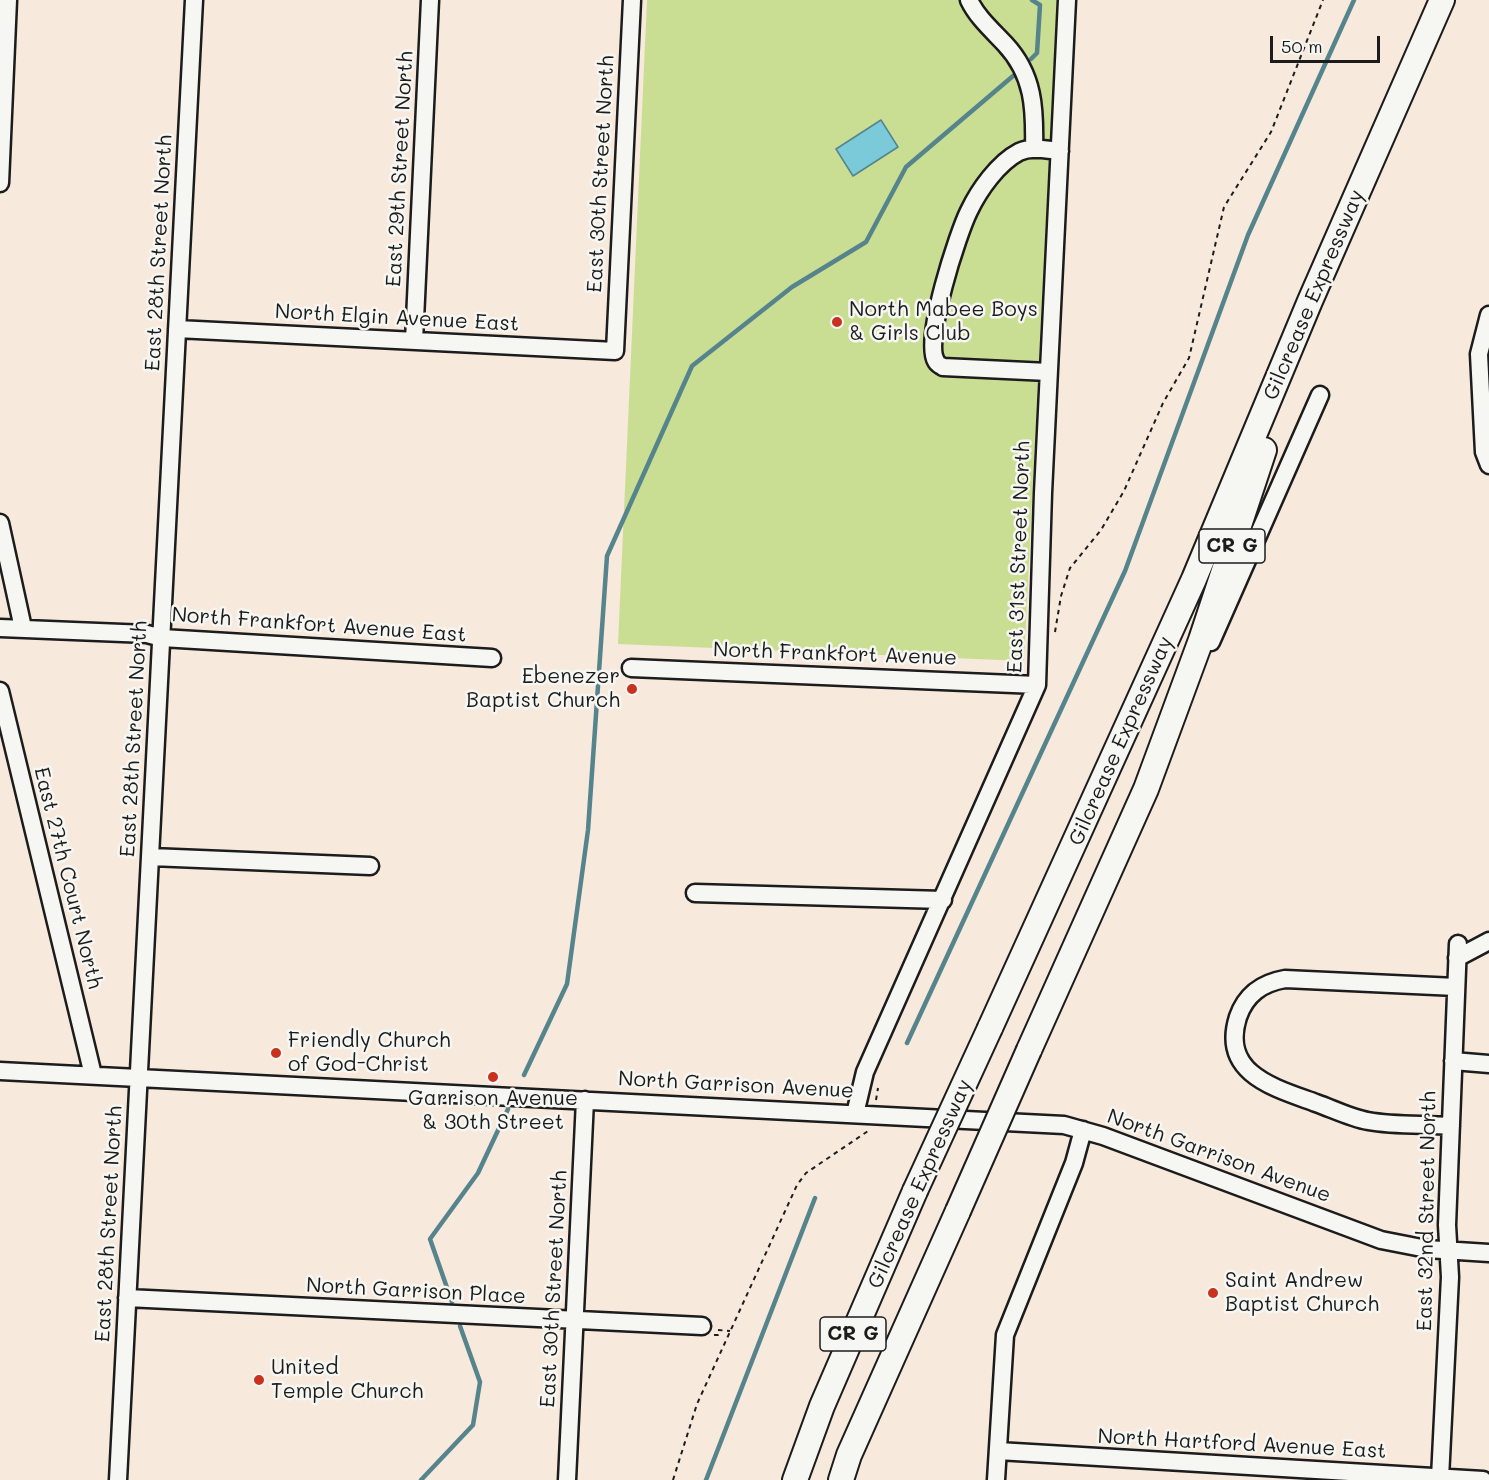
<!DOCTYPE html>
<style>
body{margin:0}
#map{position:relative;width:1489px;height:1480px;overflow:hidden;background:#f7e9dc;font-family:Mali,sans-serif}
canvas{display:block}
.scale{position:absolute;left:1270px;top:36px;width:110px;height:27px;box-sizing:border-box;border:3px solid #1c1c1c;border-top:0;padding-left:8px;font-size:18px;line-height:21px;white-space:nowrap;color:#1c1c1c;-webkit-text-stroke:4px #f6f6f2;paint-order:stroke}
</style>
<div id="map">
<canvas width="1489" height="1480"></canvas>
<div class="scale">50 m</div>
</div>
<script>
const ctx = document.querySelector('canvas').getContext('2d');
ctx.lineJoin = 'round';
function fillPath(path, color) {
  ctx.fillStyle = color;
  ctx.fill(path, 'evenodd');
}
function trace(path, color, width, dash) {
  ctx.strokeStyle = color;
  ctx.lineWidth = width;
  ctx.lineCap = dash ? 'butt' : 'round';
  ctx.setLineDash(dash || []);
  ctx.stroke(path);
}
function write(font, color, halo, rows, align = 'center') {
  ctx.font = font + ' Mali,sans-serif';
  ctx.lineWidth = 5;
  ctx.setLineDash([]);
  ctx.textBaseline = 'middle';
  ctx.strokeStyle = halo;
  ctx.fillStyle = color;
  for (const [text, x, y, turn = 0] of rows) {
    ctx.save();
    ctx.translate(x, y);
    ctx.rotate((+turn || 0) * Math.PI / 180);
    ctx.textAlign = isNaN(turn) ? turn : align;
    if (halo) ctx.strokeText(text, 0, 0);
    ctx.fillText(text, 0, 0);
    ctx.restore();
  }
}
fillPath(new Path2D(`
 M 647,0 L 1057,0 L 1024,661 L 618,644 Z`), '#cade93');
const water = new Path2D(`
 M 881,120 L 898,147 L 853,176 L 836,149 Z`);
fillPath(water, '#7bcad9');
trace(water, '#55848d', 1.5);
trace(new Path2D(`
 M 1031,59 L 1037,53 L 1040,5 L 1032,0
 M 907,1043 L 1125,571 L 1248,235 L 1354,0
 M 524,1075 L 567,984 L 588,830 L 607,556 L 692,366 L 792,287 L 866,242 L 906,167 L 1013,76
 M 452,1302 L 430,1239 L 478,1173 L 508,1109
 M 421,1480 L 473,1425 L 480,1382 L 460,1326
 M 706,1480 L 815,1198`), '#55848d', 4.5);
const minor = new Path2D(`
 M 969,0 C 977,17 992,30 1005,44 C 1034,75 1035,109 1034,149
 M 0,183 L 8,0
 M 1489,315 L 1479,354 L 1484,452 L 1489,465
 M 177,329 L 615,351 L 632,0
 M 414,341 L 430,0
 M 1048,372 L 943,367 C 940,365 937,364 936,361 C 923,340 958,233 969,211 C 979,190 998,163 1019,152 C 1032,146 1047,150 1060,151
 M 0,523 L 23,628
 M 0,628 L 147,634 L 162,638 L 492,658
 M 1211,642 L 1320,395
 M 631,668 L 1037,685
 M 0,691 L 93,1075
 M 151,857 L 370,866
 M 695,893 L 943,900
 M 1457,958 L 1489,941
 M 1453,1061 L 1489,1064
 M 0,1071 L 1064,1125 L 1103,1136 L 1381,1240 L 1427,1249 L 1489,1253
 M 855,1114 L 865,1072 L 1037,685 L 1043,493 L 1067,0
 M 1451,1126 C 1424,1124 1395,1126 1368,1121 C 1351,1118 1333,1109 1316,1103 C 1275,1088 1220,1074 1238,1017 C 1246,994 1262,983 1285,979 L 1456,987
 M 127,1298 L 702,1326
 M 998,1451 L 1483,1480
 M 1440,1478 L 1450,1277 L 1447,1225 L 1458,944
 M 118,1480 L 194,0
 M 567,1480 L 585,1100
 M 996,1480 L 1005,1335 L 1074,1163 L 1083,1130`);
const highway = new Path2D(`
 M 990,1028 L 1194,579 L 1310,301 L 1442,0
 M 1029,1050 L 1146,789 L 1201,640 L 1264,450
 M 795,1480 L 822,1406 L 915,1191
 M 841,1480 L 849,1455 L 958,1211`);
trace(minor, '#1c1c1c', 21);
trace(highway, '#1c1c1c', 28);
trace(new Path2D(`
 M 1055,632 L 1061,596 L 1070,568 L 1101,530 L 1124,491 L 1163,403 L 1189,358 L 1224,207 L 1271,132 L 1323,0
 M 876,1100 L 878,1088
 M 714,1335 L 718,1335 L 718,1330 L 730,1331
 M 673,1480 L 697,1404 L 797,1185 L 806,1173 L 871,1129`), '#1c1c1c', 2, [4.5, 4.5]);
trace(minor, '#f6f6f2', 16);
trace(highway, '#f6f6f2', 24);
const highwayBridge = new Path2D(`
 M 915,1191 L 990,1028
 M 958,1211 L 1029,1050`);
trace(highwayBridge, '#1c1c1c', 28, []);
trace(highwayBridge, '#f6f6f2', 24);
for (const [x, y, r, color] of [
 [837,322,6,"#c8321e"],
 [632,689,6,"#c8321e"],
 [276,1053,6,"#c8321e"],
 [493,1077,6,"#c8321e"],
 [1213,1293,6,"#c8321e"],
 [259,1380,6,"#c8321e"]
]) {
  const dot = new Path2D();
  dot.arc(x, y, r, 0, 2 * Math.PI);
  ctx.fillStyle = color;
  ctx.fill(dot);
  trace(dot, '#f6f6f2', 2);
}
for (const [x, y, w] of [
 [1232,546,66],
 [853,1334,66]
]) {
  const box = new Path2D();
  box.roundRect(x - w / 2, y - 17, w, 34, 4.5);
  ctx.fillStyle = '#f6f6f2';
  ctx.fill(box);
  trace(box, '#1c1c1c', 1.5);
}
write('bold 20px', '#1c1c1c', null, [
 ["CR G",1232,546],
 ["CR G",853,1334]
]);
write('21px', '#1c1c1c', '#f6f6f2', [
 ["East 29th Street North",400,169,-87],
 ["East 30th Street North",601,174,-87],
 ["East 28th Street North",159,253,-87],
 ["Gilcrease Expressway",1314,295,-67],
 ["North Elgin Avenue East",397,318,3],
 ["East 31st Street North",1019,557,-88],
 ["North Frankfort Avenue East",319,625,4],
 ["North Frankfort Avenue",835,654,2],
 ["East 28th Street North",134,739,-87],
 ["Gilcrease Expressway",1121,741,-66],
 ["East 27th Court North",68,878,76],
 ["North Garrison Avenue",736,1085,3],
 ["North Garrison Avenue",1219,1156,20],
 ["Gilcrease Expressway",920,1184,-66],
 ["East 32nd Street North",1427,1211,-89],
 ["East 28th Street North",109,1224,-87],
 ["East 30th Street North",554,1289,-87],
 ["North Garrison Place",416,1291,3],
 ["North Hartford Avenue East",1242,1444,3]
]);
write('21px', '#1c1c1c', '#f6f6f2', [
 ["North Mabee Boys",849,310],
 ["& Girls Club",849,334],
 ["Ebenezer",620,677,"right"],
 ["Baptist Church",620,701,"right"],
 ["Friendly Church",288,1041],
 ["of God-Christ",288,1065],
 ["Garrison Avenue",493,1099,"center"],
 ["& 30th Street",493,1123,"center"],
 ["Saint Andrew",1225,1281],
 ["Baptist Church",1225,1305],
 ["United",271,1368],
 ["Temple Church",271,1392]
], 'left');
</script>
